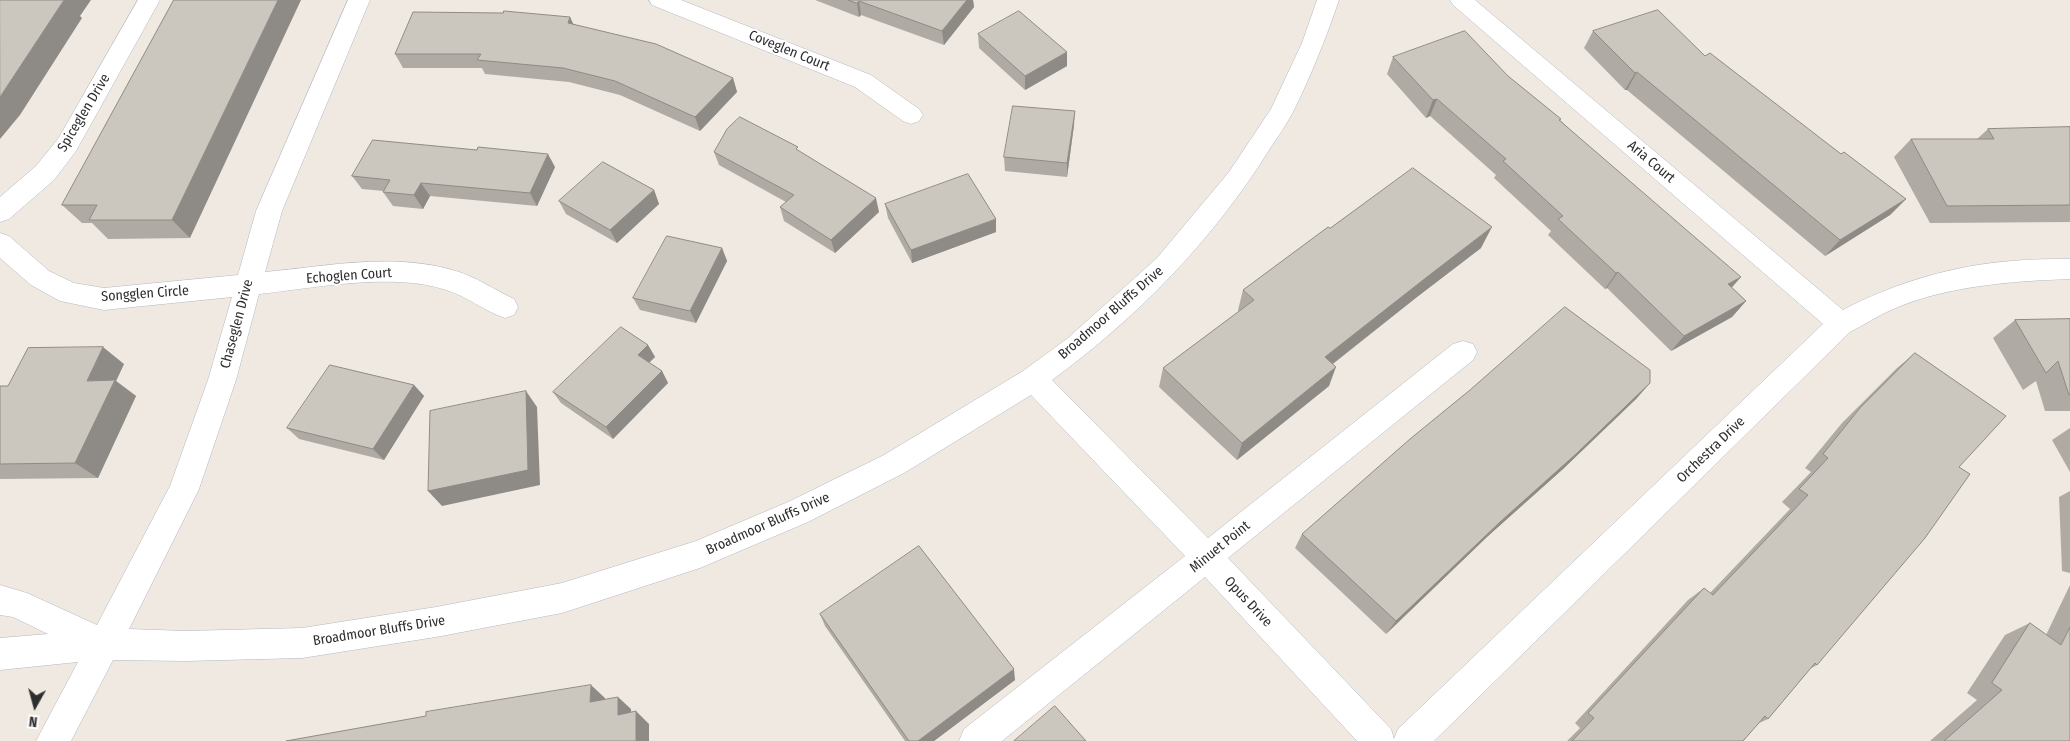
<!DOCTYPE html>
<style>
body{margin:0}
#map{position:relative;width:2070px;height:741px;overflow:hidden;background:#efe9e1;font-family:"Fira Sans Condensed",sans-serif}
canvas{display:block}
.north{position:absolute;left:10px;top:681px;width:50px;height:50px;-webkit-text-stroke:4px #fff;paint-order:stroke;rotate:187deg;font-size:14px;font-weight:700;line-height:20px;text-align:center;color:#2e2e2e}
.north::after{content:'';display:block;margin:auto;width:18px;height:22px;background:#2e2e2e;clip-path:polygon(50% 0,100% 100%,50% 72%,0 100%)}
</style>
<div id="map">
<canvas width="2070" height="741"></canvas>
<div class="north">N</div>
</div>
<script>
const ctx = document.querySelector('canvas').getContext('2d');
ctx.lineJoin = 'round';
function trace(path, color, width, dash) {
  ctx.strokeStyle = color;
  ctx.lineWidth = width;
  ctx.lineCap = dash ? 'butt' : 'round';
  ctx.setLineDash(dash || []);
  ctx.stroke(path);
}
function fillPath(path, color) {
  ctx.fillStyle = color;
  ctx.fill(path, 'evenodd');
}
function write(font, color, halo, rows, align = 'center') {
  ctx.font = font + ' "Fira Sans Condensed",sans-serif';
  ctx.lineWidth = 4;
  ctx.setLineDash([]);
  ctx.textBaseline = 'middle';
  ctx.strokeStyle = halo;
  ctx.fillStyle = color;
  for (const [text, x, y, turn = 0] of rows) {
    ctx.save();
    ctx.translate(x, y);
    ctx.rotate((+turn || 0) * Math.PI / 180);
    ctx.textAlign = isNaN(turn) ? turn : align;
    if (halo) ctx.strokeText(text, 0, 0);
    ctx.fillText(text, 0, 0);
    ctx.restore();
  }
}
const minor = new Path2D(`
 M 138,0 L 160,0 L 76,151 L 54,180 L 9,219 L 0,222 L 0,197 L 36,166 L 58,139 Z
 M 348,0 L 370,0 L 282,211 L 265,272 C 328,266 394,252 456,271 C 476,277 495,290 514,299 L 518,307 L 514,315 L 505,318 C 484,311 467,296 446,290 C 394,272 314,288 259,294 L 236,380 L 199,489 L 129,629 L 186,631 L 302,628 L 436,607 L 562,583 L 696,541 L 788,502 L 884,455 L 1023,371 L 1068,338 L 1157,258 L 1229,172 L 1271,109 L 1302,43 L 1317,0 L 1339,0 C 1326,38 1311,76 1293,112 C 1286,125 1277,138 1269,150 C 1213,240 1137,318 1052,380 L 1208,538 L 1453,344 L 1463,341 L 1473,344 L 1477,352 L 1473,360 L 1228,558 L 1391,729 L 1394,739 L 1398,729 L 1823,324 L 1453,5 L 1450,0 L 1475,0 L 1843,310 C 1894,283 1955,265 2012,261 C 2031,259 2051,259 2070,259 L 2070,279 C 2013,281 1944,286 1891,310 C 1877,316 1864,325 1850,332 L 1434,741 L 1357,741 L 1205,577 L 1002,741 L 959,741 L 964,729 L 1185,556 L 1031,395 L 904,473 L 808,522 L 700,568 L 562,613 L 436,637 L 302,658 L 186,661 L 113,660 L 71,741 L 36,741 L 78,662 L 0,670 L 0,638 L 48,634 L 13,617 L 0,615 L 0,585 L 27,593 L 97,625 L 170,486 L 208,380 L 232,297 L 104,310 L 60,301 L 31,285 L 0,258 L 0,233 L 9,236 L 49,271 L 74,283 L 104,288 L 238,275 L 256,211 Z
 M 649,0 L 681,0 L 871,75 L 919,109 L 923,115 L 919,121 L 911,124 L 903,121 L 855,87 L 652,5 Z`);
trace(minor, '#b4b7c1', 1);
fillPath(minor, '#fff');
fillPath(new Path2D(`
 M 174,0 L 190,238 L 108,239 L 92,223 L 82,223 L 62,205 Z
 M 815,0 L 973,0 L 974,7 L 944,45 L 861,15 L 859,17 Z
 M 570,17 L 573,24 L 733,78 L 737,92 L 700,131 L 620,95 L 569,82 L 485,74 L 482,68 L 403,68 L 395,54 Z
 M 1593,31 L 1705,56 L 1841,154 L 1906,199 L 1890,215 L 1825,256 L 1627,90 L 1625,90 L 1584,48 Z
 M 978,34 L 1067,52 L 1067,66 L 1025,90 L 979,48 Z
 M 1393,57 L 1508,76 L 1560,120 L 1746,301 L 1732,317 L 1671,351 L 1607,288 L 1605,289 L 1548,235 L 1551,231 L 1494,178 L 1496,175 L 1430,116 L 1426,118 L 1387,74 Z
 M 1074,125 L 1067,177 L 1005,171 L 1004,157 Z
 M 2070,127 L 2070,222 L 1930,223 L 1894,157 L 1911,139 L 1977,139 L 1988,129 Z
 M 714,152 L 879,212 L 835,253 L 784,221 L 780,207 L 786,202 L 719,165 Z
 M 555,167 L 537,206 L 430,196 L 423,209 L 393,206 L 383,192 L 384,191 L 362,189 L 352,176 Z
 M 654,190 L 659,204 L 617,243 L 566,214 L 559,201 Z
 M 885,204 L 996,232 L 912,263 L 888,218 Z
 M 1330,228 L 1481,248 L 1417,297 L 1333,364 L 1329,386 L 1237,460 L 1159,387 L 1163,368 L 1239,312 L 1238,310 L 1243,290 Z
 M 722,248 L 727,261 L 696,323 L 640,310 L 633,298 Z
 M 2070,319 L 2070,411 L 2045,411 L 2036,381 L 2023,390 L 1993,338 L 2015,320 Z
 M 648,345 L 655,357 L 649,363 L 662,371 L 668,383 L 613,439 L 561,403 L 553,392 Z
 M 1915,353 L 1959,467 L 1817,665 L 1810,669 L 1768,719 L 1757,724 L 1743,741 L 1567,741 L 1580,728 L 1575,723 L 1688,600 L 1704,588 L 1710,593 L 1790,509 L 1782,502 L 1811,472 L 1805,468 L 1842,423 L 1897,368 Z
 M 124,364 L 116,381 L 136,396 L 98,478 L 0,479 L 0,386 L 8,386 Z
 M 1650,383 L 1636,399 L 1563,469 L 1488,536 L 1386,634 L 1295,548 L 1302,534 Z
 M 414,385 L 424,396 L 384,460 L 299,439 L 287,428 Z
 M 2070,428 L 2070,472 L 2052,440 Z
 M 2070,491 L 2070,573 L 2062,571 L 2059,497 Z
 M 2070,585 L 2070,741 L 1930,741 L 1977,700 L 1967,693 L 2005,635 L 2030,623 L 2046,635 Z
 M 820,614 L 1015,680 L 934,741 L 905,741 L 825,626 Z`), '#afaba4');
fillPath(new Path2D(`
 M 64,0 L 91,0 L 80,16 L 82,18 L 20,115 L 0,139 L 0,97 Z
 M 278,0 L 301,0 L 190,238 L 172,220 Z
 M 967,0 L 973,0 L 974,7 L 944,45 L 942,31 Z
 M 859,1 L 861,15 L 859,17 L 857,3 Z
 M 570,17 L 577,32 L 568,23 Z
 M 1067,52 L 1067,66 L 1025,90 L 1025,76 Z
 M 1637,72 L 1627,90 L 1625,90 L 1635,73 Z
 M 733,78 L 737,92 L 700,131 L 695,117 Z
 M 1437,99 L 1430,116 L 1426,118 L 1433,100 Z
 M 1075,111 L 1074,125 L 1067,177 L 1067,163 Z
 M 548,154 L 555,167 L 537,206 L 530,193 Z
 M 421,183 L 430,196 L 423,209 L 414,195 Z
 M 654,190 L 659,204 L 617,243 L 610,230 Z
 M 876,198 L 879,212 L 835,253 L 831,240 Z
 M 1906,199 L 1890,215 L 1825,256 L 1840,240 Z
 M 996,219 L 996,232 L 912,263 L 911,250 Z
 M 1492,227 L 1481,248 L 1417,297 L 1317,376 L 1325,357 L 1427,277 Z
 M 722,248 L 727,261 L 696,323 L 690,311 Z
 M 1618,272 L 1607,288 L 1605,289 L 1616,273 Z
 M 1741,277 L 1727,293 L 1728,284 Z
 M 1746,301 L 1732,317 L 1671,351 L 1684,336 Z
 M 648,345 L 655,357 L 644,367 L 638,355 Z
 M 103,347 L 124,364 L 116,381 L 136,396 L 98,478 L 75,463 L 87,381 Z
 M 1336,367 L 1329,386 L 1237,460 L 1242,443 Z
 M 662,371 L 668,383 L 613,439 L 606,427 Z
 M 1650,383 L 1636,399 L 1563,469 L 1488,536 L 1386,634 L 1396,621 L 1500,522 Z
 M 414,385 L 424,396 L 384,460 L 373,449 Z
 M 526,391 L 537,407 L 540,485 L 442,506 L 428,491 Z
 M 1014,669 L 1015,680 L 934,741 L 918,741 Z
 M 591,685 L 605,698 L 605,714 L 590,702 Z
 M 618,697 L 631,709 L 631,727 L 618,715 Z
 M 636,711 L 649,724 L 649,741 L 636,741 Z`), '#8e8b86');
const building = new Path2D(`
 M 0,0 L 64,0 L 0,97 Z
 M 174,0 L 278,0 L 172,220 L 89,220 L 97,205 L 62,205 Z
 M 848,0 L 967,0 L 942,31 L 859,1 L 857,3 Z
 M 1658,10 L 1705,56 L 1710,53 L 1841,154 L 1844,152 L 1906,199 L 1840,240 L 1637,72 L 1635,73 L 1593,31 Z
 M 504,11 L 570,17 L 568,23 L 656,44 L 733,78 L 695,117 L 615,81 L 563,68 L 477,60 L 481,54 L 395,54 L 413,12 L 503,13 Z
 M 1019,11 L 1067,52 L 1025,76 L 978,34 Z
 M 1465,31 L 1508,76 L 1561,119 L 1559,120 L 1741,277 L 1728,284 L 1746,301 L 1684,336 L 1618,272 L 1616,273 L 1558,219 L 1563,216 L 1503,161 L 1506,159 L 1437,99 L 1433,100 L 1393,57 Z
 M 1013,106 L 1075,111 L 1067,163 L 1004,157 Z
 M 740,117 L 798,147 L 796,149 L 876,198 L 831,240 L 780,207 L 794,195 L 714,152 L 727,129 Z
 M 2070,127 L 2070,205 L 1947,206 L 1911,139 L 1994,139 L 1988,129 Z
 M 373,140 L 477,150 L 478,147 L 548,154 L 530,193 L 421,183 L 414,195 L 383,192 L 390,180 L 352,176 Z
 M 603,162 L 654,190 L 610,230 L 559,201 Z
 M 1413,168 L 1492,227 L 1427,277 L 1325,357 L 1336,367 L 1242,443 L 1163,368 L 1254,300 L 1243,290 L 1328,227 L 1330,228 Z
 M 968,174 L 996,219 L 911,250 L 885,204 Z
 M 667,236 L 722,248 L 690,311 L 633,298 Z
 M 1565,307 L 1650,370 L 1650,383 L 1576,454 L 1500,522 L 1396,621 L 1302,534 L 1410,439 L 1470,390 Z
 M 2070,319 L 2070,395 L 2069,395 L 2058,361 L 2046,373 L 2015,320 Z
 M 621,327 L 648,345 L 638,355 L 662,371 L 606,427 L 553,392 Z
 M 103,347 L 87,381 L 115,380 L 75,463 L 0,464 L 0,386 L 8,386 L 28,348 Z
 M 1915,353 L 2006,416 L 1959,467 L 1970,474 L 1925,538 L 1817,665 L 1815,663 L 1768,719 L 1765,716 L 1743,741 L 1572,741 L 1594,718 L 1588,713 L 1704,588 L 1713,595 L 1808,495 L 1799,489 L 1828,458 L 1823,454 L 1860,408 Z
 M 330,365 L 414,385 L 373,449 L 287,428 Z
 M 526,391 L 528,470 L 428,491 L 430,411 Z
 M 919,546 L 1014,669 L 918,741 L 909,741 L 820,614 Z
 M 2030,623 L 2061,645 L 2070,627 L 2070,741 L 1944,741 L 2002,690 L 1992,683 Z
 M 591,685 L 590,702 L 618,697 L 618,715 L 636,711 L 636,741 L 286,741 L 426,716 L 426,712 Z
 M 1055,706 L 1086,741 L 1014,741 Z`);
fillPath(building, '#cbc7bf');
trace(building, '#8e8b86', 1);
write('14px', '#2e2e2e', '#fff', [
 ["Coveglen Court",789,51,22],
 ["Spiceglen Drive",84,113,-59],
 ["Aria Court",1651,162,40],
 ["Echoglen Court",349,276,-4],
 ["Songglen Circle",145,294,-4],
 ["Broadmoor Bluffs Drive",1111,313,-41],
 ["Chaseglen Drive",237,324,-75],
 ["Orchestra Drive",1711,450,-44],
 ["Broadmoor Bluffs Drive",768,524,-24],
 ["Minuet Point",1220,547,-39],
 ["Opus Drive",1248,602,47],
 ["Broadmoor Bluffs Drive",379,631,-9]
]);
</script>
